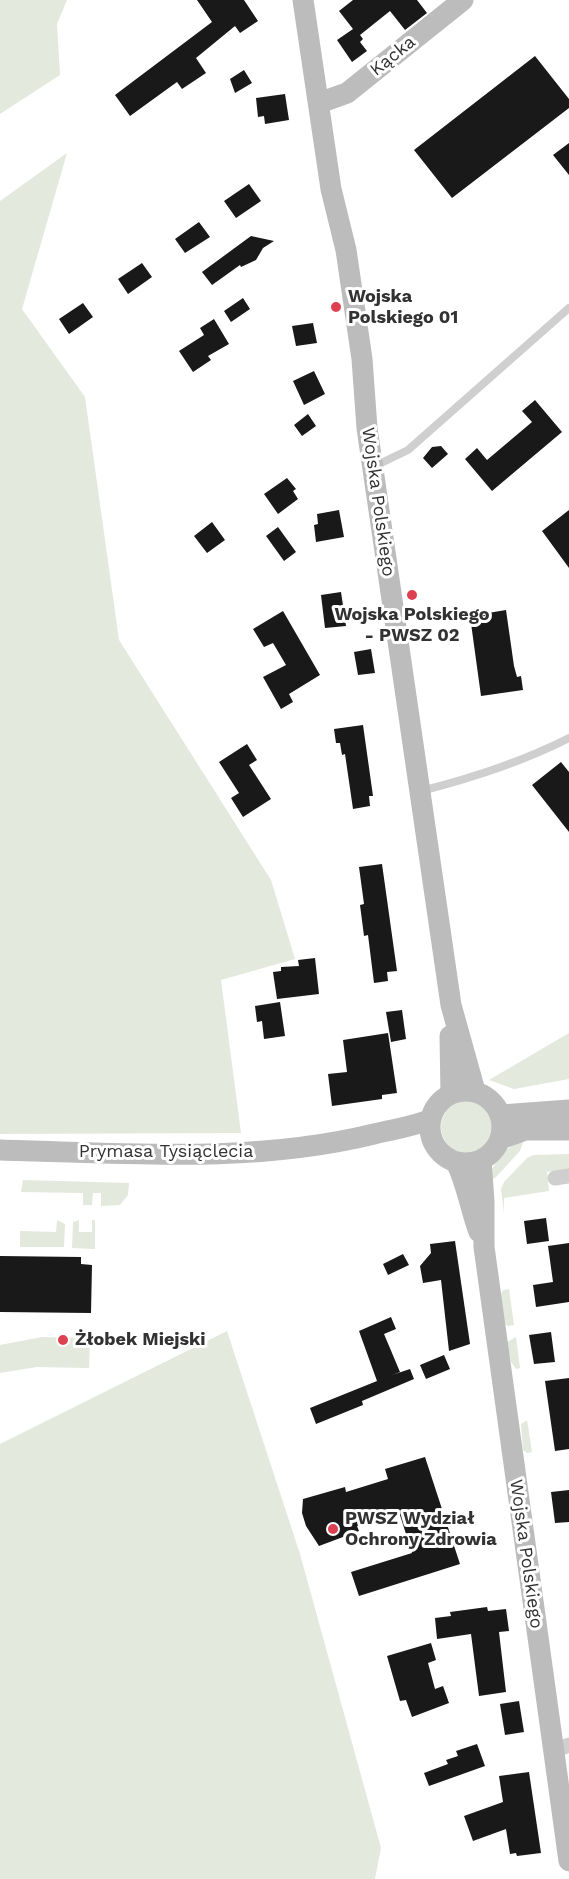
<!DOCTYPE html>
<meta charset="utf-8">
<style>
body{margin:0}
canvas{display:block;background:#fff}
</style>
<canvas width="569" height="1879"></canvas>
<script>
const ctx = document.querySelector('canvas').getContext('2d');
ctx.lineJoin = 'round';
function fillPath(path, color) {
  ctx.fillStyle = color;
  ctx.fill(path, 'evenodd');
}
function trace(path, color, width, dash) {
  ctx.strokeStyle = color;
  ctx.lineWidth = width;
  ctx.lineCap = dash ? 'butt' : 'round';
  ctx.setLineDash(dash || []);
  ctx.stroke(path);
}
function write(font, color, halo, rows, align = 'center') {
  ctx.font = font + ' "Work Sans",sans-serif';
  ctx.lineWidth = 6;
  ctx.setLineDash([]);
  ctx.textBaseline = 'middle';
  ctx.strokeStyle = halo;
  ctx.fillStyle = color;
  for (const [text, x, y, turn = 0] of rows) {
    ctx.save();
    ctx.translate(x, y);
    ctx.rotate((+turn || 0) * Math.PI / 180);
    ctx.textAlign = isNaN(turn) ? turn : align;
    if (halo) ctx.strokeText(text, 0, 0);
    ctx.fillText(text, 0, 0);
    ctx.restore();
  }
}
fillPath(new Path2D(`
 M 0,0 L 67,0 L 57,24 L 60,75 L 0,114 Z
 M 67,153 L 22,309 L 85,397 L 119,640 L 271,880 L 295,959 L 221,980 L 241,1133 L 0,1134 L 0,201 Z
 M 569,1033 L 569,1079 L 514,1089 L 489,1080 Z
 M441 1127a26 26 0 1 1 52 0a26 26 0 1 1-52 0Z
 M 524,1139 L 520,1151 L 495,1178 L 489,1179 C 493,1161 507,1146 524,1139 Z
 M 569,1154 L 569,1169 L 547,1172 L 549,1191 L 504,1198 L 504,1213 L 501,1189 L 504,1182 L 527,1158 L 533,1155 Z
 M 23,1180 L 129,1183 L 128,1195 L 120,1205 L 101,1206 L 101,1193 L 93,1193 L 92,1205 L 83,1205 L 83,1193 L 21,1192 Z
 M 57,1220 L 65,1224 L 64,1247 L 20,1247 L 20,1231 L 56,1232 Z
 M 79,1220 L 79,1232 L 92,1232 L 92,1220 L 95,1220 L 95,1249 L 72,1248 L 73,1222 Z
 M 509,1289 L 514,1325 L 508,1326 L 504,1323 L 501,1294 L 503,1290 Z
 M 227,1331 L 300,1554 L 381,1848 L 375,1879 L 0,1879 L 0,1444 Z
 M 42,1337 L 90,1338 L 89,1368 L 37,1367 L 0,1373 L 0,1345 Z
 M 516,1337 L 520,1368 L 516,1369 L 511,1362 L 507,1342 Z
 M 527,1420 L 532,1452 L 527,1453 L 523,1450 L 521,1424 Z`), '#e3e9dc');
fillPath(new Path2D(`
 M 197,0 L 244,0 L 258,21 L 240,33 L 235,26 L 196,58 L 206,73 L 182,89 L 177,82 L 130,116 L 115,95 L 212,22 Z
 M 353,0 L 417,0 L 427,13 L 405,30 L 390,11 L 360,35 L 363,39 L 360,42 L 367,51 L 352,62 L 337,40 L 353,29 L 339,11 Z
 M 535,56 L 569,99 L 569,108 L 452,198 L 414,150 Z
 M 244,70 L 252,83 L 235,93 L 230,79 Z
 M 285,94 L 289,120 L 265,124 L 264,116 L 258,117 L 256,98 Z
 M 569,143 L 569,175 L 553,155 Z
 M 249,184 L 261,201 L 236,218 L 224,201 Z
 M 199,222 L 210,237 L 185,253 L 175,239 Z
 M 251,236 L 274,241 L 263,248 L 256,260 L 241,267 L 240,265 L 212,285 L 202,272 Z
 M 142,263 L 152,277 L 128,294 L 118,279 Z
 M 243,298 L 250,309 L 231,322 L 224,311 Z
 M 83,303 L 93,317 L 69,334 L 59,319 Z
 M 214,319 L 229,344 L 208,356 L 211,360 L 193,372 L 179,351 L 204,335 L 200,328 Z
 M 313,323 L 317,343 L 296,346 L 292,326 Z
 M 314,371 L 325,394 L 304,405 L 293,381 Z
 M 535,400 L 562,432 L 492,491 L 465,459 L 477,448 L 487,460 L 532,422 L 522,411 Z
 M 308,414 L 316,426 L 302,436 L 294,425 Z
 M 441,446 L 448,454 L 432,468 L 423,458 L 432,447 Z
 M 287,478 L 296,489 L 293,491 L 298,499 L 278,514 L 264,494 Z
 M 339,510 L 344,537 L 316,542 L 314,525 L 318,524 L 317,514 Z
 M 569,510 L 569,568 L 542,531 Z
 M 212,522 L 225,540 L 207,553 L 194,536 Z
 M 278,527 L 296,552 L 284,561 L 266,536 Z
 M 341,592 L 346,626 L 325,628 L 321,595 Z
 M 506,610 L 514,666 L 517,677 L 521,676 L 523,690 L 481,696 L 470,616 Z
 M 283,611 L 320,675 L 289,694 L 293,702 L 281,709 L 263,677 L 286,665 L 273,643 L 264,647 L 253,629 Z
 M 371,649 L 375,673 L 358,675 L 354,652 Z
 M 363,725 L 373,796 L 369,796 L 370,806 L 353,809 L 345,754 L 342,755 L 340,743 L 336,743 L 334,729 Z
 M 247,744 L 257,760 L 249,765 L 271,799 L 243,817 L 231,798 L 239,793 L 219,762 Z
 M 561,762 L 569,772 L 569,832 L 532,785 Z
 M 382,864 L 397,971 L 387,972 L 388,981 L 374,983 L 368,935 L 364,936 L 360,905 L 364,904 L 359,867 Z
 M 315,958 L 319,994 L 277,999 L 273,972 L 281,971 L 281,967 L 299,966 L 298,960 Z
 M 280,1002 L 285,1036 L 264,1039 L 262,1021 L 257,1022 L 255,1006 Z
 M 402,1010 L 406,1039 L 391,1042 L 386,1012 Z
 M 388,1033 L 397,1093 L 382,1095 L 382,1099 L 332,1106 L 328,1074 L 347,1072 L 343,1040 Z
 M 546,1218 L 549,1241 L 527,1244 L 524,1221 Z
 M 455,1241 L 470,1344 L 449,1351 L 441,1280 L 423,1283 L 420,1266 L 431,1253 L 430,1244 Z
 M 569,1243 L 569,1302 L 536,1307 L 533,1285 L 553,1282 L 548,1246 Z
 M 403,1254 L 409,1265 L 388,1275 L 383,1264 Z
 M 0,1256 L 81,1257 L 81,1264 L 92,1265 L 91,1313 L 0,1312 Z
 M 391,1317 L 396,1329 L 384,1334 L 400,1372 L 392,1375 L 410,1369 L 414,1379 L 362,1401 L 363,1405 L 316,1424 L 310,1408 L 377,1381 L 359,1331 Z
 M 551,1332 L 555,1362 L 534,1364 L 529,1335 Z
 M 444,1355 L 450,1369 L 426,1379 L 420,1365 Z
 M 569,1378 L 569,1449 L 555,1451 L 545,1381 Z
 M 425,1457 L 460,1564 L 359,1596 L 351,1572 L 412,1553 L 399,1512 L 357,1526 L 359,1531 L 319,1546 L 306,1526 L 302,1513 L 303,1499 L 345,1487 L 346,1492 L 388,1479 L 385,1469 Z
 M 569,1490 L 569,1522 L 555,1523 L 551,1492 Z
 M 487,1607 L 488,1611 L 506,1609 L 509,1631 L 499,1632 L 506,1692 L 479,1696 L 471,1634 L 437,1639 L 435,1618 L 451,1616 L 450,1612 Z
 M 431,1643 L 436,1660 L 428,1663 L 435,1689 L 443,1686 L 449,1703 L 412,1717 L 406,1700 L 400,1701 L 387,1656 Z
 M 519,1701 L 524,1732 L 505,1735 L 500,1704 Z
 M 477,1744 L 485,1766 L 429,1786 L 424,1773 L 448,1764 L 446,1760 L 458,1756 L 456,1751 Z
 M 529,1772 L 541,1853 L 517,1856 L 516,1853 L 510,1854 L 506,1829 L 473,1841 L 464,1816 L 503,1802 L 499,1776 Z`), '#191919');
trace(new Path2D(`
 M 375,466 L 408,450 L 569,308
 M 421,791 C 472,778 522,762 569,738`), '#cfcfcf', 8);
trace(new Path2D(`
 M 555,1178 L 569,1176
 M 554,1751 L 569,1745`), '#cfcfcf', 15);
trace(new Path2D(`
 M 303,0 L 331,189 L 346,250 L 362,359 L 367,428 L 451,1005 L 475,1091
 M 319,103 L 347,93 L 463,0
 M 450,1036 L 451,1094
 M430 1127a36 36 0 1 1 72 0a36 36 0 1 1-72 0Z
 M 501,1115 L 569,1110
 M 500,1139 L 525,1130 L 569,1130
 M 0,1150 C 124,1153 252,1164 374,1134 C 393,1129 413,1127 431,1119
 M 481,1160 L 484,1201 L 484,1247 L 569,1861
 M 456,1162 C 467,1184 470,1208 479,1232`), '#bcbcbc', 21);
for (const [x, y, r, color] of [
 [336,307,6,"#dc4151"],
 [412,595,6,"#dc4151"],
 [63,1340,6,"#dc4151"],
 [333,1529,6,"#dc4151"]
]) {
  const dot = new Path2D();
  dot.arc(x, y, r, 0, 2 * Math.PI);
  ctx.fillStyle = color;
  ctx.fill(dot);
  trace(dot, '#fff', 2);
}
write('18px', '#323232', '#fff', [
 ["Kącka",393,56,-39],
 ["Wojska Polskiego",378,502,82],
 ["Prymasa Tysiąclecia",166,1152],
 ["Wojska Polskiego",526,1554,82]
]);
write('bold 18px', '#323232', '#fff', [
 ["Wojska",348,297],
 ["Polskiego 01",348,318],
 ["Wojska Polskiego",412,615,"center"],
 ["- PWSZ 02",412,636,"center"],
 ["Żłobek Miejski",75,1340],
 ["PWSZ Wydział",345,1519],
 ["Ochrony Zdrowia",345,1540]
], 'left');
</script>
